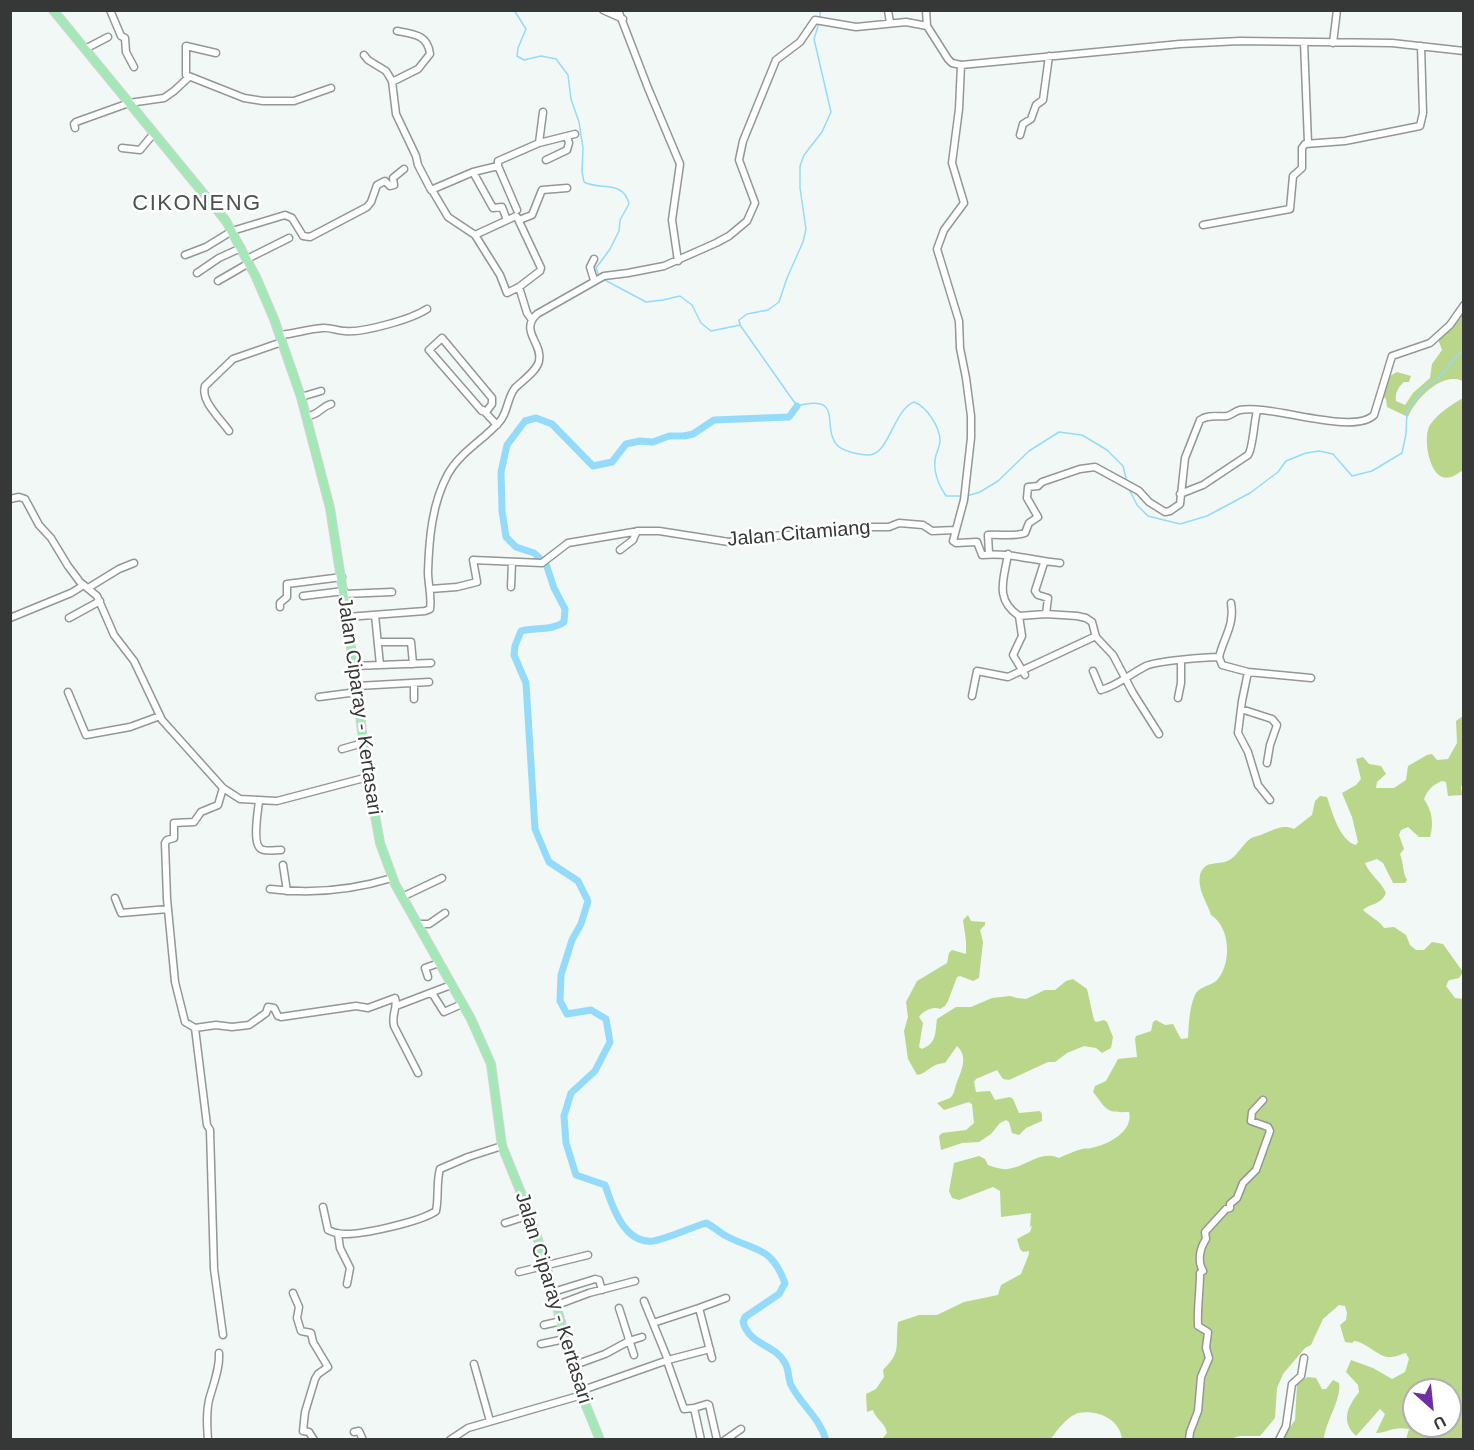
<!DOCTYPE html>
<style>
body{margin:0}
#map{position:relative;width:1474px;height:1450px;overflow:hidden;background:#f1f8f6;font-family:Arial,sans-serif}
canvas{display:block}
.frame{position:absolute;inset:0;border:12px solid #353837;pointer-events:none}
.north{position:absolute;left:1402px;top:1378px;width:60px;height:60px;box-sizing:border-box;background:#fff;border:2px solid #aeafaf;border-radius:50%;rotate:153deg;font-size:16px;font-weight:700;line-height:24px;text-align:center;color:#353837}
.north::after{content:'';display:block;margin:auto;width:21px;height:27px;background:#6e2fa4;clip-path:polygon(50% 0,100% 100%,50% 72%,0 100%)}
</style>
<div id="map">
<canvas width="1474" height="1450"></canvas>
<div class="frame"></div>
<div class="north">U</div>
</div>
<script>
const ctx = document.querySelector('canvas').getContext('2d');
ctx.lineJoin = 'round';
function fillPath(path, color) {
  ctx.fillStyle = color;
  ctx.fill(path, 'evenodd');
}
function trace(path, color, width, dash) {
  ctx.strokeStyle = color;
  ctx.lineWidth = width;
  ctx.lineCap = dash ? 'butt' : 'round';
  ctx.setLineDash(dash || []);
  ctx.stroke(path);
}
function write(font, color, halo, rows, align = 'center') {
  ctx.font = font + ' Arial,sans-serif';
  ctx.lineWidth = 5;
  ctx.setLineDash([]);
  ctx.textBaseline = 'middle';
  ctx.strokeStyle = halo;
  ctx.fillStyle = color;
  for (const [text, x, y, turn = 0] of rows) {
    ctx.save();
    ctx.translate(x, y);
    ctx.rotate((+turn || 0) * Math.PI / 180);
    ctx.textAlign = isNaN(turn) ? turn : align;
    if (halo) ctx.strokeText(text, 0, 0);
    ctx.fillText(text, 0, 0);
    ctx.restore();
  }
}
fillPath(new Path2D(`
 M 1463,310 L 1463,381 C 1442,371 1415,399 1408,417 L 1387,407 L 1386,399 L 1379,393 L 1381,381 L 1397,372 L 1411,376 L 1409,382 L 1404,382 C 1398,387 1395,393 1396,401 L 1405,405 L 1413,393 L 1430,378 L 1432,364 L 1442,350 L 1438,339 Z
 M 1463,398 L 1463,470 C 1457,474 1450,480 1442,477 C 1428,471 1423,436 1430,425 C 1438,413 1451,405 1463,398 Z
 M 1463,716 L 1464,781 L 1461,787 L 1462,795 L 1448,796 L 1446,782 L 1442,781 C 1433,785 1428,789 1424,799 C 1432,811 1434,823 1430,837 L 1419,837 L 1408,827 L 1401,830 L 1399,835 L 1404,849 L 1400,854 C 1404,864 1402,871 1407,880 L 1405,883 L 1393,883 L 1383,863 L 1377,859 L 1365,863 C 1369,874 1381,881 1386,893 C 1381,905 1371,903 1363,910 C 1369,916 1380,921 1384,928 L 1394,927 L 1406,935 L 1410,945 L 1416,950 L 1424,950 L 1432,942 L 1443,944 L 1463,972 L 1459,978 L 1449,980 L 1446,986 L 1455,998 L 1464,999 L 1463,1439 L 1406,1439 L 1409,1429 C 1393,1426 1390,1432 1376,1433 L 1385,1414 L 1380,1409 L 1356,1436 C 1340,1421 1348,1406 1359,1392 L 1358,1385 L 1346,1372 L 1351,1360 L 1373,1368 L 1392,1379 L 1405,1372 L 1409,1359 L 1406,1353 C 1401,1354 1396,1357 1391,1357 C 1380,1359 1367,1342 1354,1341 L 1352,1343 L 1345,1342 L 1340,1325 L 1346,1320 L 1347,1313 L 1345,1306 L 1339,1305 L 1323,1319 L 1311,1345 L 1305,1348 L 1283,1374 L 1277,1388 L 1275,1418 L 1260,1436 L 1240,1436 L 1226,1440 L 1122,1439 C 1120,1419 1097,1409 1078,1413 C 1068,1416 1056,1431 1051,1439 L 882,1439 L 887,1433 C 885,1422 876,1420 873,1410 L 867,1412 L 866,1394 L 876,1389 L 884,1377 L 883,1370 C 902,1351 895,1347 898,1322 L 919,1315 L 937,1315 L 964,1302 L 998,1295 L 1001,1285 L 1021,1274 L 1029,1254 L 1029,1251 L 1023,1252 L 1020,1249 L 1017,1239 L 1030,1232 L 1032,1226 L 1030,1227 L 1031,1213 L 1001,1217 L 1000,1191 L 993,1187 L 959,1200 L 952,1198 L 949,1191 L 954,1163 L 979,1156 L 985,1159 L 988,1165 C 994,1167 1002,1170 1008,1169 C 1026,1167 1040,1150 1059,1158 C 1066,1155 1074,1151 1082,1149 C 1085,1148 1088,1149 1091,1148 C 1108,1145 1134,1131 1129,1112 C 1104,1113 1107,1109 1093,1092 L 1095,1086 L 1106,1081 L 1118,1059 L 1137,1057 L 1135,1039 L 1136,1036 L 1151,1031 L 1153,1022 L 1156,1020 L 1165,1025 L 1173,1024 L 1181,1039 L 1188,1038 C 1189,1024 1189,1008 1195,995 C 1200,985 1211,987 1218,979 C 1232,962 1230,927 1211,915 C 1207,902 1197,889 1200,875 C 1205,858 1220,867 1231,859 C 1238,854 1243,844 1250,839 C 1254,836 1259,836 1263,834 C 1275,830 1281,824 1294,829 L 1312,815 L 1315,801 L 1320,796 L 1327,797 C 1332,812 1340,841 1356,845 L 1358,842 L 1352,817 L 1342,793 L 1356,785 L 1361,779 L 1356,759 L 1363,757 L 1369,764 L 1381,766 L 1386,774 L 1377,782 L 1376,788 L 1394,788 L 1406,780 L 1408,766 L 1427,755 L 1432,754 L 1437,760 L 1448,759 L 1457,743 L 1456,721 ZM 1414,1390 L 1450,1390 L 1450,1426 L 1414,1426 Z
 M 968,915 L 971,921 L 985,922 L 985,925 L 980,930 L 983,942 L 979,978 L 973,981 L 960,976 L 957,977 L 948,1001 L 945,1006 L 940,1009 C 933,1006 923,1011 919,1017 L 923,1023 L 919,1047 L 922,1049 C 937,1043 935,1033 937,1019 L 956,1007 L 971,1007 L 992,998 L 1010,996 L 1017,998 L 1026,999 L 1045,990 L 1055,990 L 1066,981 L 1073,979 L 1087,989 L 1094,1020 L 1096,1022 L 1104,1020 L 1107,1022 L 1113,1037 L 1111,1048 L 1102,1053 L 1096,1048 L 1084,1046 L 1067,1053 L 1055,1062 L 1048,1062 L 1009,1080 L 1003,1079 L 997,1070 L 976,1079 L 974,1082 L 976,1092 L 990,1091 L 995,1100 L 1010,1097 L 1013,1099 L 1019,1113 L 1040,1111 L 1042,1114 L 1042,1121 L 1026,1128 L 1019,1135 L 1012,1133 L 1009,1122 L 1006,1120 L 1000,1123 L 991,1134 L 979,1142 L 962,1143 L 941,1150 L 939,1136 L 942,1133 L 966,1130 L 974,1123 L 972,1104 L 969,1102 L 944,1110 L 937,1103 L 950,1098 L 952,1096 C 955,1091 955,1087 957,1082 C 962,1070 968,1056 957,1046 L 945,1063 C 929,1064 929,1073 917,1075 L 908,1059 L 904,1031 L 908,1017 L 906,1002 L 917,981 L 947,963 L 949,953 L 952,950 L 966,954 L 966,941 L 963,920 Z
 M 1308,1377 L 1316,1378 L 1322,1389 L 1326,1389 L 1333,1380 L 1339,1383 C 1342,1399 1325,1422 1324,1439 L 1281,1440 L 1295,1420 L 1297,1385 L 1299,1382 Z`), '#bad68b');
trace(new Path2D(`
 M 514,10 L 526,29 L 518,48 L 517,56 L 524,60 L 541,56 L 556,59 L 568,75 L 571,99 L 579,122 L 583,148 L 582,172 L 584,182 C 600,191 623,179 629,204 L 620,220 L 619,231 L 610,249 L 596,268 L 599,276
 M 820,19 L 820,10
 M 603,279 L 646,302 L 663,300 L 680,296 L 692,305 L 701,323 L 711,331 L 740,325 L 797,406 C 845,393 821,428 837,445 C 842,451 860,455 868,455 C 889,456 893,410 914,402 C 927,407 940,427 940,441 C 940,445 938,450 936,455 C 932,470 938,484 946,496 L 962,496
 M 740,325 L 739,320 L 747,314 L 768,310 L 779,302 L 787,278 L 803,242 L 806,229 L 800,188 L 800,166 L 804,155 L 822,132 L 831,112 L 814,39 L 819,23
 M 1128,487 L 1137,505 L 1148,516 L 1180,524 L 1207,516 L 1250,493 L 1278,472 L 1286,461 L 1306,453 L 1319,451 L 1333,454 L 1352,476 L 1372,471 L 1402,453 L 1406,434 L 1407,411 L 1422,390 L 1439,377 L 1464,348
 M 967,496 L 980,492 L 998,481 L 1029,451 L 1059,432 L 1082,435 L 1107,450 L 1123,466 L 1127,482`), '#94dbfb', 1.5);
trace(new Path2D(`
 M 797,406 L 789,417 L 714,420 L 693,434 L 684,436 L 669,436 L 653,442 L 640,441 L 626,444 L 612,462 L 593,466 L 552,424 L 536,418 L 525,421 L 507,445 L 501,472 L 502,511 L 506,537 L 516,547 L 534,553 L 546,564 L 554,588 L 565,609 L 564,622 C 552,631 535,627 521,631 L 515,646 L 514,655 L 526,683 L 535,829 L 549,862 L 578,881 L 588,901 L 581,924 L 572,940 L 561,975 L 560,1001 L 567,1014 L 591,1010 L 606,1019 L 610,1042 L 595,1071 L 571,1093 L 564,1116 L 566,1143 L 576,1175 L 605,1185 C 612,1206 624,1244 653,1241 C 667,1239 692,1227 706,1223 C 714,1227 719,1232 726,1236 C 757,1252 771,1246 785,1283 L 779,1294 L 745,1317 L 743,1322 C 750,1346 775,1344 785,1363 C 789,1369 788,1379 791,1385 C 801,1405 820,1418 826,1440`), '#94dbfb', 7);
const minor = new Path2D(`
 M 110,10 L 121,36 L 125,38 L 126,52 L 134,67
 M 603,10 L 623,19
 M 618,10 L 648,88 L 680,164 L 672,220 L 678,261
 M 888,10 L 890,23
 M 926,10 L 927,26
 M 1304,42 L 1308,143
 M 1333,43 L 1337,10
 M 85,49 L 108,37
 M 216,53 L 186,46 L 186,75 L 244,98 L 263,101 L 294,101 L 331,88
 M 364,55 L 368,60 L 386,71 L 392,81 L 396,114 L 416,156 L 418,165 L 431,190 L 473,172 L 493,208 L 502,207 L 507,220
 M 961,65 L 959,109 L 952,163 L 964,203 L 944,230 L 937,249 L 959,321 L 960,348 L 966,378 L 971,416 L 971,438 L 964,500 L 953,541 L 956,543 L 977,542 L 982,555 C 1010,552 1034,561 1060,563
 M 392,82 L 418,69 L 430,54 C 428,35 414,34 397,31
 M 75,128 L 74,124 L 76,122 L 129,103 L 164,98 L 174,91 L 189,77
 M 1020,135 L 1023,124 L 1031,119 L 1036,105 L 1043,100 L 1049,56
 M 539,143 L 575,134
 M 122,148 L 140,150 L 154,133
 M 546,160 L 567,150 L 569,143 L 567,136
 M 498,166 L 498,161 L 539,143 L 543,112
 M 473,172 L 498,166 L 517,210
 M 432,190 L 448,217 L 475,235 L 500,275 L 507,293 L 519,287
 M 519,220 L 532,215 L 542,190 L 567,188
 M 1203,225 L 1290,209 L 1293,176 L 1302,168 L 1302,148 L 1305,144 L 1345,141 L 1420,126 L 1423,113 L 1421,46
 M 475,235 L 516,216 L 517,217 L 541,268 L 540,271 L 519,287 L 527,313 L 532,320
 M 185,255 L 206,247 L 232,231 L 285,215 L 292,218 L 303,236 L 310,237 L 367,207 L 371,202 L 377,185 L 385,181 L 390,186 L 394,185 L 393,178 L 404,169
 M 247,259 L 289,238
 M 594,259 L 590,267 L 594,280
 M 197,273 L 219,258 L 241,248
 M 218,281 L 249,263
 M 280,335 C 294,334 308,329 322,328 C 330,327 337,331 345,331 C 363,333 412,319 427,309
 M 301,397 L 321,391
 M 486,412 L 492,404 L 492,398 L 442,338 L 429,350 L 482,411 L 483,410 L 497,425
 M 307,416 C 320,415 320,407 331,404
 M 229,431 C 221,419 200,401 205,386 L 233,359 L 282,342
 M 1180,494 L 1203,485 L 1248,455 C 1253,449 1254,421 1257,411
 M 10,499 L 19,497 L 25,499 L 39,525 L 51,538 L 68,566 L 80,582 L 97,596 L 114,635 L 134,661 L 162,720 L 223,788 L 240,799 L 277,801 L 368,777
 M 620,550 L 633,540 L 637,531
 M 989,554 L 988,535 C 1001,534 1013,537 1025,533 L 1029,523 L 1038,517 L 1027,498 L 1028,487 L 1038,486 L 1042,482 L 1080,469 L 1095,467 L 1139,491 L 1149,502 L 1165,512 L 1170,511 L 1180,504 L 1185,458 L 1200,420 C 1208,414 1218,417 1227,416 C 1232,415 1235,411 1240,410 C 1271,404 1353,436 1374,415 L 1392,356 L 1430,343 L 1450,325 L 1464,305
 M 1008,554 C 1004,579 994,599 1019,616
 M 511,587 L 512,562
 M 88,588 L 119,569 L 134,563
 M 430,589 L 457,587 L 477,582 L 473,560 L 542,563 L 568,543 L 639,531 L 659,531 L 729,542 L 755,537 L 803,534 L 863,527 L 889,527 L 899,523 L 923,525 L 932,531 L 955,530
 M 344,594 L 392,592
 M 303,596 L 344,591
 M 280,607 L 280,603 L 287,597 L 287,584 L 342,577
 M 1046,614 L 1077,616 L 1086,618 L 1092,622 L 1096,637 L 1113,655 L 1133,693 L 1159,734
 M 375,615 L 380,665
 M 347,617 L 425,611 L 430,609 C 432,597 428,584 428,572 C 429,539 432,503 448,474 C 460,452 484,440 500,421 C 508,412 507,398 515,388 C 522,381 537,371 539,361 C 543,343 519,331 537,314 L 604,276 L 628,273 L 664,266 L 716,243 L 729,236 L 747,221 L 755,203 L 739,160 L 743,141 L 776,60 L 800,42 L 815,20 L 856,27 L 906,22 L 927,26 L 948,59 L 952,63 L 961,65 L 1180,44 L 1240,41 L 1392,43 L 1464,51
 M 10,618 L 71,593 L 84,585
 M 69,618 L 100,601
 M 378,642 L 411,642 L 413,664
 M 1219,657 C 1224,637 1235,624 1231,603
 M 354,666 L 431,663
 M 1093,671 L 1101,690 C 1117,686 1130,674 1146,666 C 1156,661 1206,657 1219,657 L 1222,665 L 1248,672 L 1311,678
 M 1248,672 L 1242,701 L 1238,733 L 1248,752 L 1258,785 L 1270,800
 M 1025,675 L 1013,655 L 1022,636 L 1019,616 L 1046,614 L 1048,598 L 1038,595 L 1035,591 L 1044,563
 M 414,684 L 414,699
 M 357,686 L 429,682
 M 68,692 L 86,735 L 130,727 L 160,716
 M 972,696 L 977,671 L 1008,677 L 1096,636
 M 319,697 L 357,692
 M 1178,698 L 1181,683 L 1181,660
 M 1241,709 L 1272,719 L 1277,725 L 1270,745 L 1267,763
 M 342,749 L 363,743
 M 259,801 C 258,811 252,844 261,849 C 266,852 275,850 281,850
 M 283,865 L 287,891
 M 270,889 C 311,894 353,890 392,878
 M 402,897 L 442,878
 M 115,898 L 121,913 L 168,909
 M 417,924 L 429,924 L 445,913
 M 428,977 L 425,968 L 439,963
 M 432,993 L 444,1012 L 462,1004
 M 396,1006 L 451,985
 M 195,1028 L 216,1025 L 232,1027 L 249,1025 L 266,1013 L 268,1007 L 274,1008 L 278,1016 L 281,1017 L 356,1006 L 368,1008 L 395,998 C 398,1007 391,1015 394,1026 L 418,1073
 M 323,1207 L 328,1230 C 331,1231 334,1233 337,1233 C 354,1238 422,1221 436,1211 C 439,1197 436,1183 440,1169 L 468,1157 L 502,1146
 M 505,1223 L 530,1215
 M 338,1234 L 340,1248 L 350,1268 L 347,1284
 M 519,1272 L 588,1255
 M 553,1292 L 595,1279 L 599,1280 L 602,1290
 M 293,1293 L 299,1307 L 297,1318 L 301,1331 L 311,1333 L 313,1342 L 328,1367 L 318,1374 L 315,1379 L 305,1412 L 303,1431 L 309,1432 L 314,1440
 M 644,1301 L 668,1360
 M 557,1305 L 589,1293 L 635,1281
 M 619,1308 L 634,1355
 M 653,1323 L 699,1308
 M 544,1325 L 561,1321
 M 223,1335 L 214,1269 L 210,1130 L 207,1125 L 195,1028 L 185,1022 L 175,982 L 167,899 L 165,843 L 167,840 L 174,838 L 174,823 L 194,822 L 201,812 L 218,805 L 223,788
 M 541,1344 L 565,1339
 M 712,1358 L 699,1308 L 726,1298
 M 667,1361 L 684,1409 L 694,1408 L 707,1404 L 709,1405 L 717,1440
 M 474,1364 L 490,1421
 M 572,1366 L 605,1354 L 629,1341 L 642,1337
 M 580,1391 L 668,1360 L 710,1349
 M 694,1408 L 701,1440
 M 354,1432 L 359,1431 L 363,1440
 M 208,1440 C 207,1426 206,1413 209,1400 C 213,1385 220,1369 219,1353
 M 450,1440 L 468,1428 L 582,1395
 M 725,1440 L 741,1429
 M 1189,1440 L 1190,1432 L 1198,1411 L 1201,1377 L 1209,1358 L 1206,1348 L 1208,1332 L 1198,1326 C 1197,1308 1200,1292 1200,1273 L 1203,1271 C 1197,1261 1200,1248 1206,1239 L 1205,1232 L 1226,1209 L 1230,1208 L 1230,1204 L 1237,1198 L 1243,1183 L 1256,1170 L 1270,1131 L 1268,1127 L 1251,1121 L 1252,1112 L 1263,1100
 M 1279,1440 L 1286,1426 L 1292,1384 L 1301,1376 L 1304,1358`);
const major = new Path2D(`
 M 53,10 L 226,221 L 256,277 L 274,319 L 301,397 L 330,508 L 347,617 L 368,777 L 380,843 L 395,884 L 471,1019 L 491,1064 L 502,1146 L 530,1215 L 546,1265 L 576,1381 L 600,1440`);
trace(minor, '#929896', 9);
trace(major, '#d3d3d3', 10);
trace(minor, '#fff', 6);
trace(major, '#a4e8b8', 8);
write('20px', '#353837', '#fff', [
 ["Jalan Citamiang",799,534,-5],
 ["Jalan Ciparay - Kertasari",359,706,82],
 ["Jalan Ciparay - Kertasari",553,1298,73]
]);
ctx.letterSpacing = '1.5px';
write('22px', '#4c5250', '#fff', [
 ["CIKONENG",197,204]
]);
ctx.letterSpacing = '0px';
</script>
